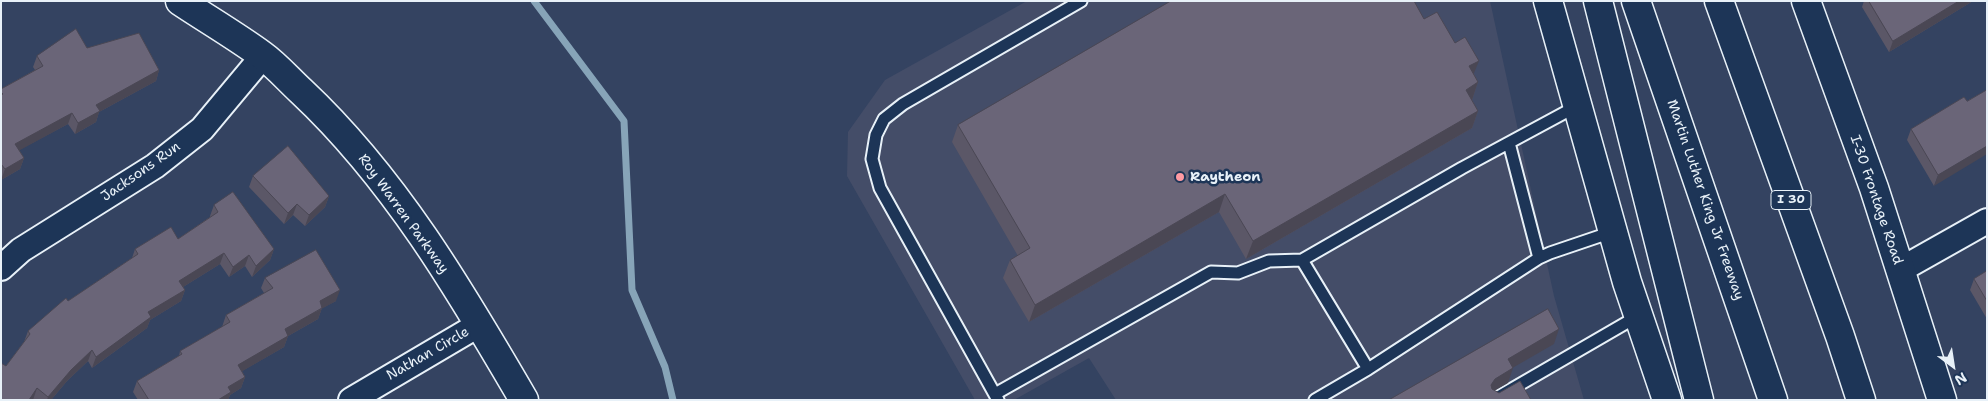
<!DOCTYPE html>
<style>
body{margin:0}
#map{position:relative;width:1988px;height:401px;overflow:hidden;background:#344361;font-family:"Shantell Sans",sans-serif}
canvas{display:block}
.frame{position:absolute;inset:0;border:2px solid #e8f1f8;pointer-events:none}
.north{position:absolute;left:1928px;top:341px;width:50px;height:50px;-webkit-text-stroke:4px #1d3557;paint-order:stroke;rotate:149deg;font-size:14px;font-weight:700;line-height:20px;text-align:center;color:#e8f1f8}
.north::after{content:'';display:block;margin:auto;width:18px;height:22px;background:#e8f1f8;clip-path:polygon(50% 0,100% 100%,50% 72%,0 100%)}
</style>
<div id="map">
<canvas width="1988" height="401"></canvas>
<div class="frame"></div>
<div class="north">N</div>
</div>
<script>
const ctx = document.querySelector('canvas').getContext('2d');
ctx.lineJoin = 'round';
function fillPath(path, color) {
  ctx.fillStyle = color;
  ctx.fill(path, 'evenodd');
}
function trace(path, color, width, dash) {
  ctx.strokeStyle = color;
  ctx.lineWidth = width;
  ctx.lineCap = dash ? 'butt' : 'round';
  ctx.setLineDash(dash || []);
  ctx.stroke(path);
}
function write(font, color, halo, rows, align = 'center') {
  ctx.font = font + ' "Shantell Sans",sans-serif';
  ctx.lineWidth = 5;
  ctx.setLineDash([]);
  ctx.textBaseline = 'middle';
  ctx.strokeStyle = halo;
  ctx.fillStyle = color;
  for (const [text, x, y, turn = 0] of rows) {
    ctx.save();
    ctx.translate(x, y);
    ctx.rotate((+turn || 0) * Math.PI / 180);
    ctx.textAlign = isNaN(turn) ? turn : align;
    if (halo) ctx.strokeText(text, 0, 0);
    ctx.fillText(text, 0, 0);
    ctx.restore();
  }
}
fillPath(new Path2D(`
 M 1027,1 L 1490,1 L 1554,296 L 1584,400 L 1116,400 L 1089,358 L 1014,400 L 975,400 L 847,176 L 848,132 L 885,80 Z`), '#444d68');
trace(new Path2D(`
 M 534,1 L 624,121 L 632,290 L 665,367 L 673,400`), '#87a4b8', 7);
const service = new Path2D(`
 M 1509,143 L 1539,258
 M 1302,260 L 1368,369
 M 995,394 L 1211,272 L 1238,273 L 1269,261 L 1302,260 L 1462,168 L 1577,106
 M 998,400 L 880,188 L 872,159 L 876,135 L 884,119 L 903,104 L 1081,1
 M 1315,400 L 1368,369 L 1539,258 L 1550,253 L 1612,232
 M 1493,400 L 1638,316`);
const minor = new Path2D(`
 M 1,268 L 21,250 L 155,166 L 202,129 L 263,56
 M 1900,270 L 1987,221
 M 351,400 L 480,324`);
const tertiary = new Path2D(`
 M 180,1 C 207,19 236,36 262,55 C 276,65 288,79 301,91 C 394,178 460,290 524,400`);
const secondary = new Path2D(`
 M 1548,1 L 1627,282 L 1667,400
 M 1806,1 L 1874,188 L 1942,400`);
const motorway = new Path2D(`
 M 1598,1 L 1699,400
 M 1636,1 L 1773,400
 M 1719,1 L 1840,336 L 1861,400`);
trace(service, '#e8f1f8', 15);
trace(minor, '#e8f1f8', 28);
trace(tertiary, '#e8f1f8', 31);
trace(secondary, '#e8f1f8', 31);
trace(motorway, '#e8f1f8', 31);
trace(service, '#1d3557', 11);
trace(minor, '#1d3557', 24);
trace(tertiary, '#1d3557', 28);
trace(secondary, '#1d3557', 28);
trace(motorway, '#1d3557', 28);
fillPath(new Path2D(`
 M 1864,1 L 1973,1 L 1889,52 L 1862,7 Z
 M 1424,19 L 1474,74 L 1478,82 L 1472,100 L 1478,111 L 1472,128 L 1246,259 L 1219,212 L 1029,322 L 1003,278 L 1010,260 L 1018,256 L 952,142 L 958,125 Z
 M 87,48 L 159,70 L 156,81 L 99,112 L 96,122 L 75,134 L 68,124 L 19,150 L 24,158 L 20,169 L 1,180 L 1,89 L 35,70 L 33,67 L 37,56 Z
 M 1967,101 L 1934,186 L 1907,140 L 1911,129 Z
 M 253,176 L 329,196 L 325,207 L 305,226 L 293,215 L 284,224 L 249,187 Z
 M 214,205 L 274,249 L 270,260 L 252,277 L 245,266 L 229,277 L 220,264 L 183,287 L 185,290 L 181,301 L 150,320 L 147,328 L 92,368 L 88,361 L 67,381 L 51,400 L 33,399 L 6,366 L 24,342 L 28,331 L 68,301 L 132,258 L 135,249 L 178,239 L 210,217 L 210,216 Z
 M 1987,271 L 1987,319 L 1970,290 L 1974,279 Z
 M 265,278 L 336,301 L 322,308 L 318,319 L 288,336 L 284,347 L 242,371 L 245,377 L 241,388 L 230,395 L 228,400 L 138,400 L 133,392 L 137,381 L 179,356 L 180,351 L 222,327 L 226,315 L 264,293 L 261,288 Z`), '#5b5767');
fillPath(new Path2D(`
 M 1959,1 L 1973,1 L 1889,52 L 1893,41 Z
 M 1479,61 L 1472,78 L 1469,66 Z
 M 159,70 L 156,81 L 99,112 L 96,122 L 75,134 L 78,123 L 96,105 Z
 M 1478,82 L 1472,100 L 1459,107 L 1466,90 Z
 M 1478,111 L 1472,128 L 1246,259 L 1253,241 Z
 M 72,113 L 68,124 L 11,155 L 15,144 Z
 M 1987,146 L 1987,154 L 1934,186 L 1938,175 Z
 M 24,158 L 20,169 L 1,180 L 5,169 Z
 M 1225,194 L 1219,212 L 1029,322 L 1035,305 Z
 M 329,196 L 325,207 L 305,226 L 309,215 Z
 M 297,204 L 293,215 L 284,224 L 288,213 Z
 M 274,249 L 270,260 L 252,277 L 256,266 Z
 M 224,253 L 220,264 L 175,292 L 179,281 Z
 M 249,255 L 245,266 L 229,277 L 233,267 Z
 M 185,290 L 181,301 L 150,320 L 147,328 L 92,368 L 96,357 L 148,312 Z
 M 340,290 L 336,301 L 316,312 L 320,301 Z
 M 322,308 L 318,319 L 288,336 L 284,347 L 234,376 L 238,365 L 285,329 Z
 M 1559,329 L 1554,344 L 1502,374 L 1508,359 Z
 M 92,350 L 88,361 L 67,381 L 51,400 L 47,400 L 48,397 L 71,370 Z
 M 1513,368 L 1508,383 L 1489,394 L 1491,385 L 1495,379 Z
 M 245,377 L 241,388 L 230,395 L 228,400 L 218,400 L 228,387 Z
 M 37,388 L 33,400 L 29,400 Z`), '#4a4754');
const building = new Path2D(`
 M 1171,1 L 1414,1 L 1424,19 L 1437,12 L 1455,43 L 1465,37 L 1479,61 L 1469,66 L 1478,82 L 1466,90 L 1478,111 L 1253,241 L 1225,194 L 1035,305 L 1010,260 L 1030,248 L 958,125 Z
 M 1869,1 L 1959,1 L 1893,41 Z
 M 76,29 L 87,48 L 139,33 L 159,70 L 96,105 L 100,111 L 78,123 L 72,113 L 15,144 L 24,158 L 5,169 L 1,164 L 1,95 L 3,94 L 1,92 L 1,89 L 43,66 L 37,56 Z
 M 1987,90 L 1987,146 L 1938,175 L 1911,129 L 1964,97 L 1967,101 Z
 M 288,146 L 329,196 L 309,215 L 297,204 L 288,213 L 253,176 Z
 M 233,192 L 274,249 L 256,266 L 249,255 L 233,267 L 224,253 L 179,281 L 185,290 L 148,312 L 151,317 L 96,357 L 92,350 L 71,370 L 48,397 L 37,388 L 29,400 L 1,400 L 1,363 L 6,366 L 30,334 L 28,331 L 66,298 L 68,301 L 138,254 L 135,249 L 171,227 L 178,239 L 218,212 L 214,205 Z
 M 316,250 L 340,290 L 320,301 L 322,308 L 285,329 L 288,336 L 238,365 L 245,377 L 228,387 L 231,392 L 218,400 L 149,400 L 137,381 L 182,354 L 180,351 L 230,322 L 226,315 L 273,288 L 265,278 Z
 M 1987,271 L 1987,301 L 1974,279 Z
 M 1548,309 L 1559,329 L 1508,359 L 1513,368 L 1495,379 L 1491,385 L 1492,389 L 1499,393 L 1520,381 L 1531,400 L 1389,400 Z`);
fillPath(building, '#6a6578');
trace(building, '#4a4754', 1);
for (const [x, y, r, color] of [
 [1180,177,5,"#ff9aa2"]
]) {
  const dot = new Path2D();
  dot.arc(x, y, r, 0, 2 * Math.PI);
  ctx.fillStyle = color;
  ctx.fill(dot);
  trace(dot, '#1d3557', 2);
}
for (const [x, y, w] of [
 [1791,200,40]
]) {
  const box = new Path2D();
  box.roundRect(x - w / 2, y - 9.5, w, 19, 4);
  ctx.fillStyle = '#1d3557';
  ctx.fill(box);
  trace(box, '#e8f1f8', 1);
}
write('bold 12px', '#e8f1f8', null, [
 ["I 30",1791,200]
]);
write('14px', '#e8f1f8', '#1d3557', [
 ["Jacksons Run",141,172,-35],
 ["Martin Luther King Jr Freeway",1705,200,71],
 ["I-30 Frontage Road",1876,200,71],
 ["Roy Warren Parkway",403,214,54],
 ["Nathan Circle",428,354,-30]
]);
write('bold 14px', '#e8f1f8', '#1d3557', [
 ["Raytheon",1190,177]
], 'left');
</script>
